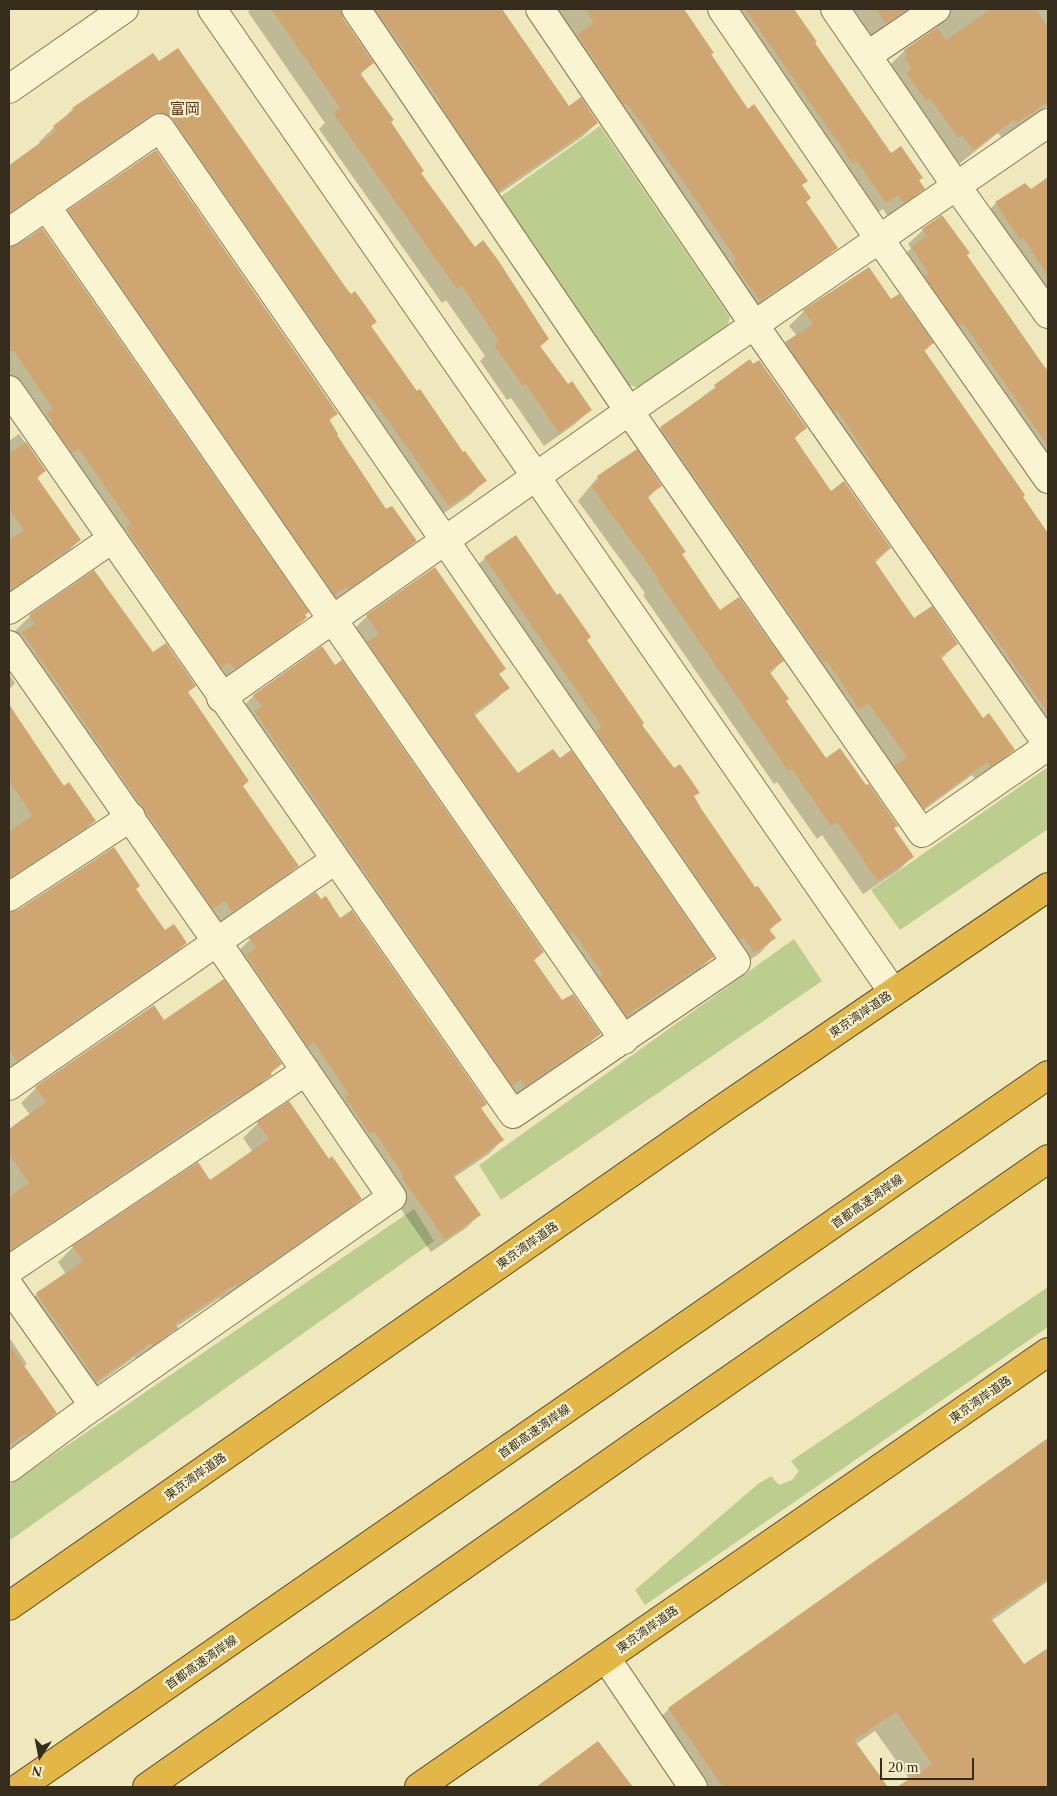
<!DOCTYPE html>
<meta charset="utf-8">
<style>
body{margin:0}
#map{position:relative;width:1057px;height:1796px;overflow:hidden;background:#efe8bc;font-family:Georgia,serif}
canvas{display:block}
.frame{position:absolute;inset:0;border:10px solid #362c1b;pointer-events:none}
.north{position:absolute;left:15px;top:1731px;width:50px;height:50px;-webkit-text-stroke:4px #f6f0cc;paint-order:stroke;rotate:191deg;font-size:14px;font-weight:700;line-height:20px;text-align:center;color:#362c1b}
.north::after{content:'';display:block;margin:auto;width:18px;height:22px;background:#362c1b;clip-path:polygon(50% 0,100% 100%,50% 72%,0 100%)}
.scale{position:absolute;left:880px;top:1758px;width:94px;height:22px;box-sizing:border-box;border:2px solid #362c1b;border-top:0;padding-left:6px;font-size:15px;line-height:18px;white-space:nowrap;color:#362c1b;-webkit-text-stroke:4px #f6f0cc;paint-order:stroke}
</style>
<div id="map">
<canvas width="1057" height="1796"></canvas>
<div class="frame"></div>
<div class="north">N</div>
<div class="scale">20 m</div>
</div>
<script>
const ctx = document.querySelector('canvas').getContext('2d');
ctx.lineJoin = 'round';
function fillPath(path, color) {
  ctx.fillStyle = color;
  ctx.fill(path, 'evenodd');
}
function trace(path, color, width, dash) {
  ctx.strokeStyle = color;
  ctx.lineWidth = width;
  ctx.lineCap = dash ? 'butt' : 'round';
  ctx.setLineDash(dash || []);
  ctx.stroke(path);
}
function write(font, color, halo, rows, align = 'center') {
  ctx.font = font + ' Georgia,"Noto Sans JP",serif';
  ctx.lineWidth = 5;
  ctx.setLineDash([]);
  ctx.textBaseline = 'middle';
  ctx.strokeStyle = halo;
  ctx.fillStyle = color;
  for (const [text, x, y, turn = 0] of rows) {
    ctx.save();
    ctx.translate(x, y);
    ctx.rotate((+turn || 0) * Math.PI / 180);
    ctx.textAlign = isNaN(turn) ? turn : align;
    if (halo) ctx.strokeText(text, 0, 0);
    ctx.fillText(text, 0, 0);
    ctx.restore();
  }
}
fillPath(new Path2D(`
 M 600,126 L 730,317 L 727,329 L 643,389 L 629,385 L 500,197 Z
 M 1048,767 L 1048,829 L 900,930 L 871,890 Z
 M 794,939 L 822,981 L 501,1200 L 479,1165 Z
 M 414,1209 L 434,1241 L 9,1541 L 9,1485 Z
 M 1048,1287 L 1048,1327 L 645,1605 L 635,1590 L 758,1484 L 771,1476 L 779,1485 L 792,1480 L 799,1471 L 791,1461 Z`), '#bdcd90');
fillPath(new Path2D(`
 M 251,9 L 340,9 L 342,18 L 372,63 L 360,75 L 420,173 L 474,248 L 548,339 L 540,347 L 568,386 L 590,410 L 575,424 L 544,446 L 511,398 L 507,400 L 480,361 L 485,356 L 446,300 L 442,303 L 319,129 L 325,123 L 248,12 Z
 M 345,9 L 501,9 L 569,108 L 597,123 L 582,137 L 483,205 Z
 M 538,9 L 680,9 L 748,110 L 807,181 L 801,186 L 805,203 L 836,248 L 822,263 L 744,314 Z
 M 721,9 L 792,9 L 815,42 L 813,43 L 891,155 L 921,178 L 918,181 L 923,189 L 908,203 L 888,217 L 883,209 L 871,217 Z
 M 852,9 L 915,9 L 871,37 Z
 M 928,9 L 1048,9 L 1048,106 L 1002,138 L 998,133 L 959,164 L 947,148 L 943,152 L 891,73 L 894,70 L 890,65 L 905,50 L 937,29 L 938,23 Z
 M 153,55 L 343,286 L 375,322 L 370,327 L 462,454 L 485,481 L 470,495 L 434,520 L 158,134 L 9,217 L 9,165 L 40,143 L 39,142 L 73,109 Z
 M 156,151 L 337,413 L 329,421 L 335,435 L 386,511 L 415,541 L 400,556 L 332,604 L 54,226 L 69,211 Z
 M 1048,185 L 1048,298 L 982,218 L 996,203 Z
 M 42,230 L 306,617 L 291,632 L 219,683 L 9,380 L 9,248 Z
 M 923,230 L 966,255 L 1044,369 L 1048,366 L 1048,481 L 897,263 L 911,248 L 908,244 Z
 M 868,268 L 891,301 L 932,343 L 924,352 L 1048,536 L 1048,724 L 772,358 L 797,336 L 789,326 L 804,311 Z
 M 750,361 L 806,428 L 794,439 L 831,492 L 890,548 L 875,563 L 914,620 L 957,644 L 941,659 L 983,719 L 1013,750 L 999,764 L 976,780 L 972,775 L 909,821 L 646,442 L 661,428 Z
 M 19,434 L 45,471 L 37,478 L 79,540 L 65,555 L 9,594 L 9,441 Z
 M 598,477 L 660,486 L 647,499 L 681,555 L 720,611 L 782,661 L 770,674 L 785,701 L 826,760 L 893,828 L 913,856 L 899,870 L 863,894 L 822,835 L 817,839 L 777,782 L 774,784 L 643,595 L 645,593 L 578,501 Z
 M 485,558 L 586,640 L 640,725 L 673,770 L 698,793 L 693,797 L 755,889 L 780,920 L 769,931 L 774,938 L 760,953 L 739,967 L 470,573 Z
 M 434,569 L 504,669 L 499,674 L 508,688 L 493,702 L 474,716 L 518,775 L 712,957 L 697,972 L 611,1030 L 352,631 L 367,616 Z
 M 94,572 L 153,654 L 194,686 L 187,693 L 242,787 L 297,866 L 282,881 L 217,926 L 15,631 L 30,616 Z
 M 9,674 L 15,683 L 9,690 Z
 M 254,695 L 542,952 L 533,961 L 562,1002 L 599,1034 L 585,1048 L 511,1099 L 240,710 Z
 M 9,704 L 64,788 L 94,821 L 79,836 L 9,882 Z
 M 135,889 L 164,931 L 186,943 L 171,958 L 9,1070 L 9,921 L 20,910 Z
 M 340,920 L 502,1140 L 489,1154 L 453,1178 L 479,1215 L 466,1228 L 431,1252 L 389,1192 L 237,953 L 250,939 Z
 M 164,1022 L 280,1064 L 255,1090 L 224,1110 L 223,1109 L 9,1254 L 9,1130 L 30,1115 L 21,1103 L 36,1088 Z
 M 258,1123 L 328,1160 L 360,1199 L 345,1214 L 222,1300 L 220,1298 L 176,1327 L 161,1342 L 137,1360 L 135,1357 L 82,1395 L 22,1309 L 37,1294 L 66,1274 L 58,1262 L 73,1247 L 210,1182 L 253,1152 L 243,1138 Z
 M 9,1337 L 27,1364 L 23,1367 L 56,1413 L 41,1428 L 9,1449 Z
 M 1048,1440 L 1048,1581 L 991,1621 L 1024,1666 L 1048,1649 L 1048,1787 L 899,1787 L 910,1780 L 875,1731 L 856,1744 L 886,1787 L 688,1787 L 648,1729 L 669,1709 Z
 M 598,1743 L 631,1787 L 538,1787 Z`), '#0003');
fillPath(new Path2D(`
 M 271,9 L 341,9 L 343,18 L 374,63 L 360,73 L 394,120 L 391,122 L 424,171 L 421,173 L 475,247 L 483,240 L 498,260 L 549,339 L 540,346 L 568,384 L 572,381 L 592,410 L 559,433 L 526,384 L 523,386 L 494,345 L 499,341 L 462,286 L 457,289 L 333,113 L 340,108 Z
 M 375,9 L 502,9 L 569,106 L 581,97 L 598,123 L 498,191 L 439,103 L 441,102 Z
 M 585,9 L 684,9 L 714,53 L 711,54 L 748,109 L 754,104 L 808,181 L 802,185 L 811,198 L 806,202 L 838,248 L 760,301 L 733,262 L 736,259 L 692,194 L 632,110 L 626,104 L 624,105 L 577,34 L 594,23 Z
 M 745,9 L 794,9 L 817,42 L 815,43 L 891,153 L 901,146 L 923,178 L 919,180 L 925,189 L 904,203 L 898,195 L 886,203 L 857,161 L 853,164 Z
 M 876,9 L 908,9 L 886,24 Z
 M 991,9 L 1036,9 L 1048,27 L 1048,102 L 1016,124 L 1013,120 L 974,150 L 962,135 L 958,138 L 930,98 L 926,101 L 906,73 L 912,69 L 905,58 L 908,55 L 904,50 L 937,27 L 946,40 Z
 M 178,48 L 344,285 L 351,294 L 355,291 L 377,322 L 371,326 L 417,391 L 420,389 L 463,452 L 465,451 L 487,481 L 449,506 L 373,400 L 368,395 L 365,397 L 173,119 L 167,114 L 159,112 L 151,115 L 9,213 L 9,166 L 56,131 L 53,126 L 74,110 L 72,108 L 153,53 L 159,61 Z
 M 156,150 L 338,414 L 329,419 L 338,434 L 337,435 L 386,509 L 392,506 L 417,541 L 348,590 L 346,587 L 334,595 L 68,210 Z
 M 1048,177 L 1048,277 L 1023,237 L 1020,240 L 995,202 L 1025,183 L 1031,189 Z
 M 942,215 L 970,253 L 967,255 L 1048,372 L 1048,446 L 963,323 L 959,326 L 924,276 L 929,273 L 911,247 L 927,236 L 922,229 Z
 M 42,228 L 309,612 L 305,615 L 307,617 L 304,620 L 235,669 L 229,662 L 221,668 L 126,528 L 131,524 L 79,449 L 72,453 L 51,423 L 53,422 L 47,413 L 53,409 L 14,351 L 9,351 L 9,247 L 18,245 Z
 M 869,267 L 891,299 L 899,294 L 934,343 L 924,350 L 1025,495 L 1023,497 L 1048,533 L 1048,713 L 986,625 L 984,626 L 870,463 L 871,461 L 837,410 L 834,412 L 785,342 L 813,324 L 803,310 Z
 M 750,359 L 753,364 L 759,360 L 807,428 L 794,437 L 831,491 L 844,481 L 891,548 L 874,560 L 914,618 L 932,606 L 958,644 L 940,656 L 983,718 L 989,713 L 1015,750 L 990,767 L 987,762 L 924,808 L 894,766 L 907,757 L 868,703 L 859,709 L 827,661 L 824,663 L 660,427 L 716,388 L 714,385 Z
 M 26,442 L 46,471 L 38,476 L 38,479 L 81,540 L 11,590 L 9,586 L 9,540 L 24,530 L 9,509 L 9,454 Z
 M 637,449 L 662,486 L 647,496 L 686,552 L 682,554 L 720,610 L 739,597 L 784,661 L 769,671 L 789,699 L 786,701 L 826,758 L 840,748 L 866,785 L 869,784 L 898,826 L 894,828 L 914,857 L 878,881 L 837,822 L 831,826 L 792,769 L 788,771 L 657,580 L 659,579 L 591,486 L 599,480 L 597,476 Z
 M 516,535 L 557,595 L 560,593 L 591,637 L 587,640 L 644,723 L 642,725 L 674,768 L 680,764 L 700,793 L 694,796 L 702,810 L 755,887 L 758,886 L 782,920 L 769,929 L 776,938 L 754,953 L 743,937 L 740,940 L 596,731 L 602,727 L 484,557 Z
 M 435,567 L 506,669 L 499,674 L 510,688 L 473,713 L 518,773 L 553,749 L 560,758 L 571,750 L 714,957 L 626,1016 L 599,977 L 603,975 L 573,932 L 570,934 L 367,642 L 379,634 L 366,615 Z
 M 94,570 L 153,652 L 166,643 L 196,686 L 188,692 L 249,781 L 243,786 L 299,866 L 232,912 L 225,901 L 213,909 L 22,632 L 35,624 L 29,615 Z
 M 322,646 L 335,665 L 342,660 L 544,952 L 534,960 L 562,1000 L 573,994 L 601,1034 L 526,1086 L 521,1079 L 512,1086 L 254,711 L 262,706 L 253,695 Z
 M 9,705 L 64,786 L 69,782 L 96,821 L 9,878 L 9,831 L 33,816 L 9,781 Z
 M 114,847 L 140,886 L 136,889 L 165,930 L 174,924 L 187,943 L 17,1061 L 9,1049 L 9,912 L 18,910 Z
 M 316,892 L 321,899 L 326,896 L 340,918 L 352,910 L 487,1104 L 481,1108 L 504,1140 L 453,1175 L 481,1215 L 445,1239 L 402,1178 L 404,1176 L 374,1131 L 370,1134 L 345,1097 L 349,1094 L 314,1042 L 308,1047 L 246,955 L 256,948 L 249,938 Z
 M 224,979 L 282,1064 L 270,1073 L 272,1075 L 240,1097 L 239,1095 L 9,1251 L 9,1197 L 29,1183 L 9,1154 L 9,1129 L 46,1102 L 35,1087 L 154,1005 L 164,1020 Z
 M 289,1101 L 329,1159 L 332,1156 L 362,1199 L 237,1286 L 236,1284 L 175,1324 L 178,1328 L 152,1346 L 151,1343 L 97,1381 L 36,1293 L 83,1261 L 72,1246 L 198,1162 L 210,1180 L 269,1139 L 257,1122 Z
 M 9,1344 L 57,1413 L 27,1435 L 26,1433 L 9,1445 Z
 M 1048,1438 L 1048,1578 L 990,1617 L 1024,1664 L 1048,1648 L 1048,1787 L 897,1787 L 932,1764 L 896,1712 L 854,1740 L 888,1787 L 723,1787 L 668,1708 Z
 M 598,1741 L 633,1787 L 536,1787 Z`), '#cfa671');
const minor = new Path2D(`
 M 212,9 L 893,992
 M 356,9 L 629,411 L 922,833 L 1048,746
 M 540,9 L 755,326 L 1048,745
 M 722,9 L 880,240 L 1048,479
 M 835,9 L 957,187 L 1048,314
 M 868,55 L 936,9
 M 9,89 L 124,9
 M 46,206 L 624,1040
 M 9,232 L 160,128 L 736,962 L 513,1114 L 9,390
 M 9,610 L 112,539
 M 9,645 L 217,942 L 392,1197 L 82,1414 L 9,1468
 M 221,698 L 629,411 L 1048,123
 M 9,897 L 131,817
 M 9,1086 L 335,860
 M 9,1270 L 306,1071
 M 9,1286 L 94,1406
 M 606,1658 L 693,1787`);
const highway = new Path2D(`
 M 9,1606 L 725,1107 L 1048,887
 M 20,1787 L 1048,1075
 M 147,1787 L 641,1441 L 1048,1159
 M 419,1787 L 1048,1352`);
trace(minor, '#877755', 30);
trace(highway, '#54442a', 30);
trace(minor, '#faf4d0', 28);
trace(highway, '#e3b648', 28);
write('12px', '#362c1b', '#f6f0cc', [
 ["東京湾岸道路",860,1014,-34],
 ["首都高速湾岸線",867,1201,-35],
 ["東京湾岸道路",527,1245,-35],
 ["東京湾岸道路",980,1399,-35],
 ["首都高速湾岸線",534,1431,-35],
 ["東京湾岸道路",195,1476,-35],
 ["東京湾岸道路",647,1629,-35],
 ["首都高速湾岸線",201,1662,-35]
]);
write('15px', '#643419', '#f6f0cc', [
 ["富岡",185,108]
]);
</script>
